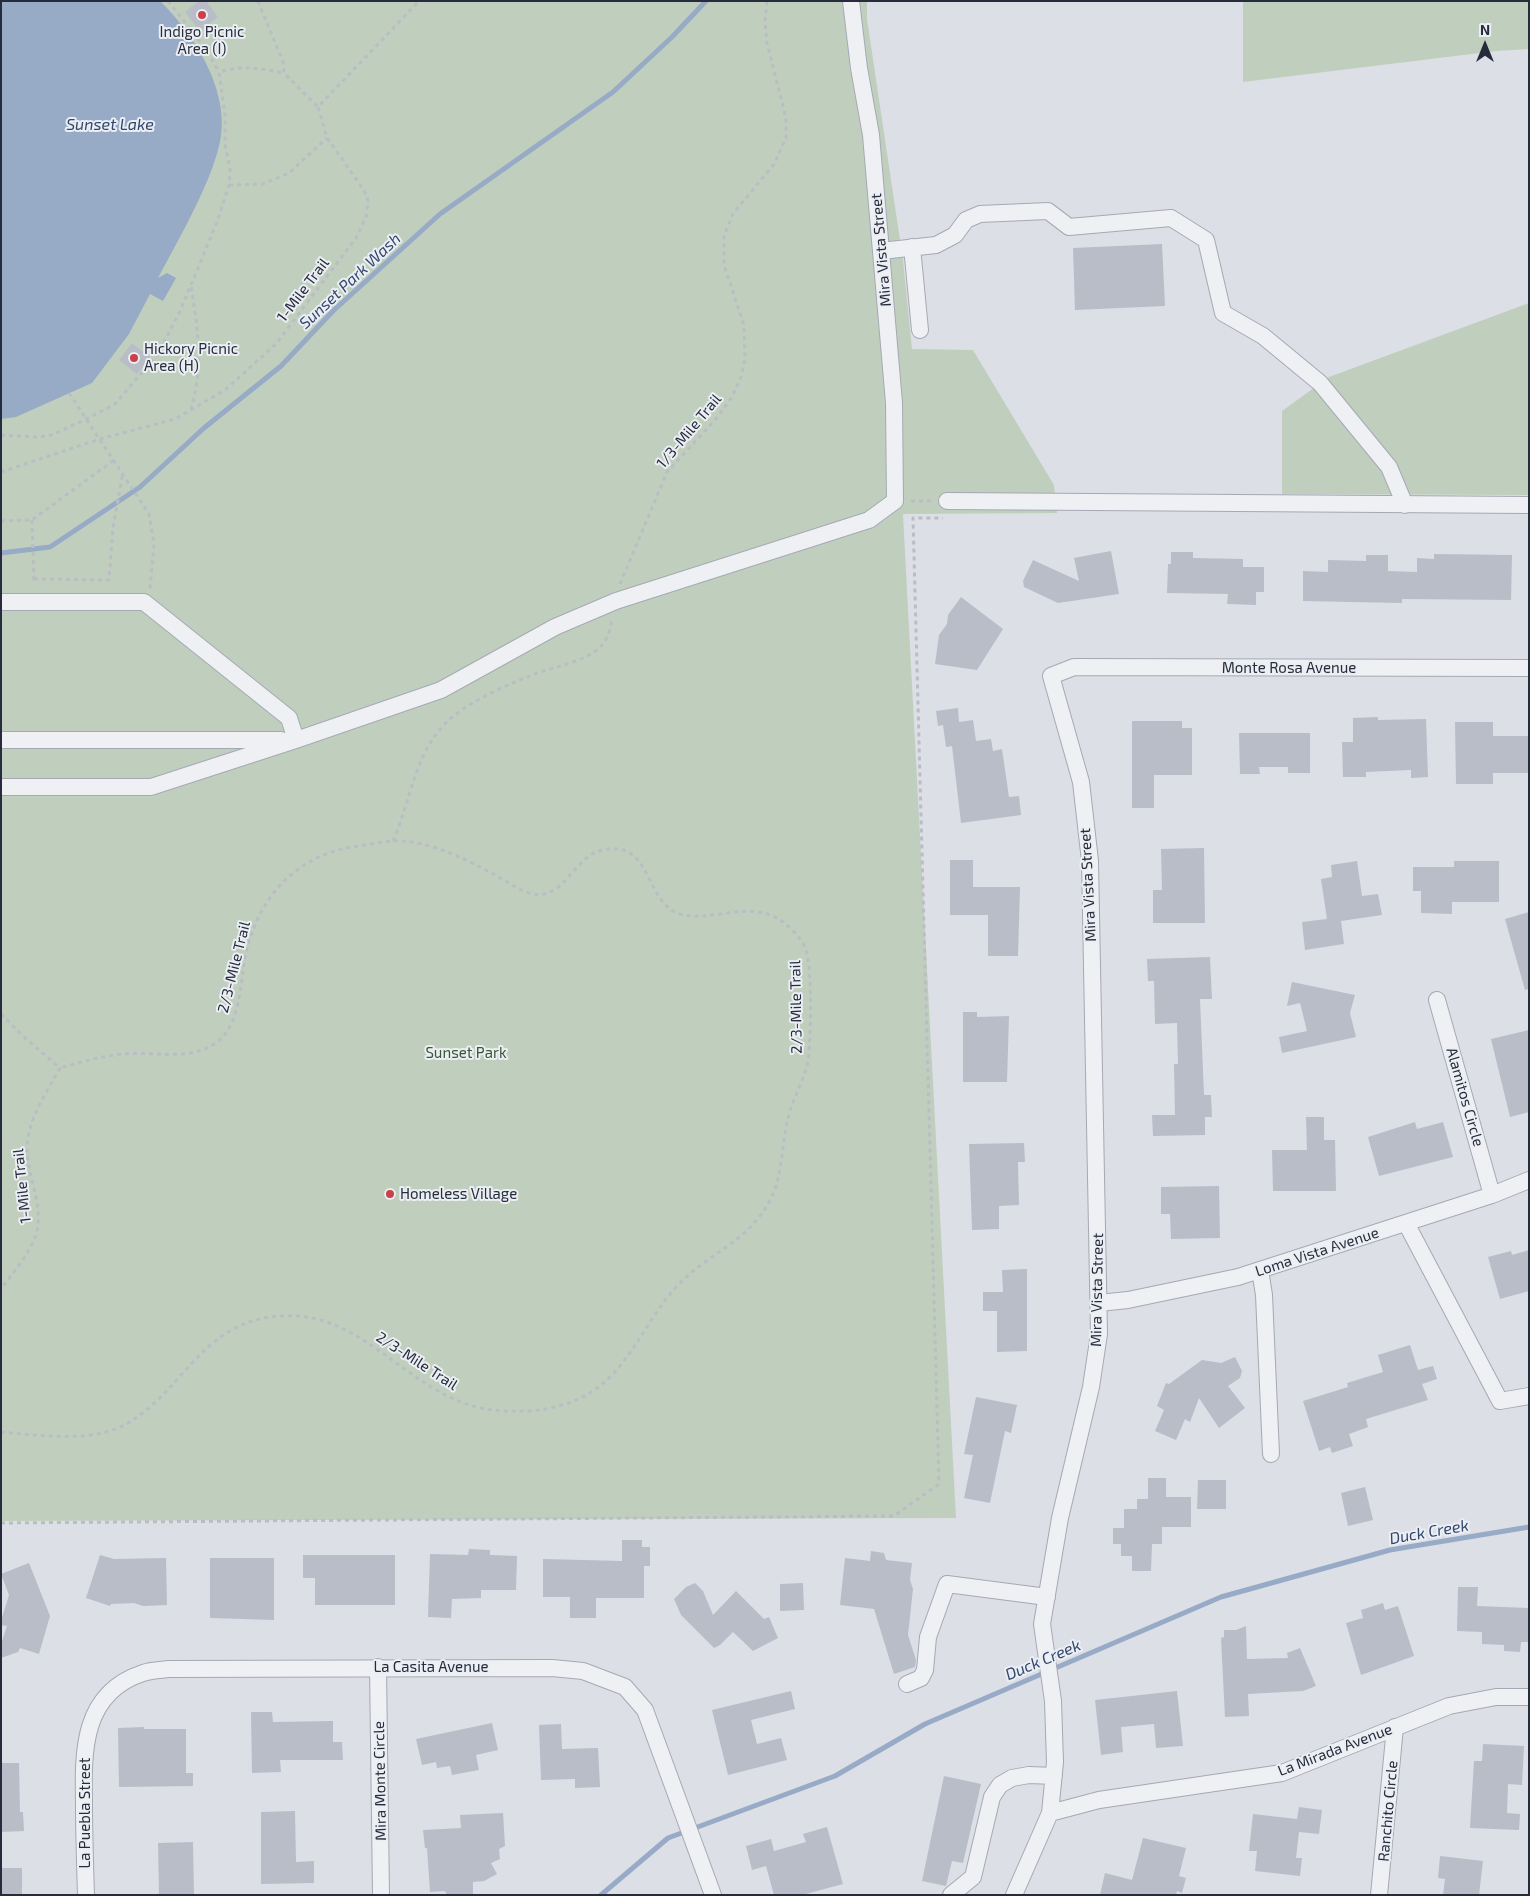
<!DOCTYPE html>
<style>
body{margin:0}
#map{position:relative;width:1530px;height:1896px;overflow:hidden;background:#dcdfe6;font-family:"Exo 2",sans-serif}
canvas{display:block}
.frame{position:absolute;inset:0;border:2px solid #262c3b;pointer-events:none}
.north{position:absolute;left:1460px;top:20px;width:50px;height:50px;-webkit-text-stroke:4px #ebeef3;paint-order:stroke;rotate:0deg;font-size:14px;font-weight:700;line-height:20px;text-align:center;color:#262c3b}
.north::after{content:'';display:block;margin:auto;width:18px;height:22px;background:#262c3b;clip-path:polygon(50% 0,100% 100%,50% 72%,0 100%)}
</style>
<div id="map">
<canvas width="1530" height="1896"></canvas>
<div class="frame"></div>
<div class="north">N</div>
</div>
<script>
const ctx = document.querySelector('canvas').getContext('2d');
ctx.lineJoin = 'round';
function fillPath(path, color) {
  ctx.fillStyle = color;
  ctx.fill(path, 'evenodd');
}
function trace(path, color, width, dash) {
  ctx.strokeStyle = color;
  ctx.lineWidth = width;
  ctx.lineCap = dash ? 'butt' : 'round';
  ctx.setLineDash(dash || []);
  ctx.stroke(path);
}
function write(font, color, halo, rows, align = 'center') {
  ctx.font = font + ' "Exo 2",sans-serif';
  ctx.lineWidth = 4;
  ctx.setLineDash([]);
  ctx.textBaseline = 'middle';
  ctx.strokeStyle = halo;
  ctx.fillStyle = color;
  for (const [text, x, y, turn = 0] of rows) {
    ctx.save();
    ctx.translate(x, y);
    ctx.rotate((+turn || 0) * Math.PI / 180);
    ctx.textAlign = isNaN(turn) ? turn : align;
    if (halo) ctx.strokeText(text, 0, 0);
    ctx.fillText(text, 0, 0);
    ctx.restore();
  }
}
fillPath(new Path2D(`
 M 1,1 L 867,1 L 867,19 L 903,260 L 912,349 L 973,350 L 1054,485 L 1057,513 L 903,514 L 956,1518 L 1,1521 Z
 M 1243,1 L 1529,1 L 1529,49 L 1496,51 L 1243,82 Z
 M 1529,303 L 1529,495 L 1282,494 L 1282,411 L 1329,377 Z`), '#c0cfbd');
fillPath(new Path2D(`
 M 1,1 L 160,1 C 193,33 228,87 221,136 C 215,177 178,240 158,278 L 167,273 L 176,278 L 163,301 L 150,294 L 129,334 L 92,383 L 16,417 L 1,419 Z`), '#97aac6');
trace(new Path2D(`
 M 1,553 L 50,547 L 140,487 L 204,428 L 281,366 L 333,311 L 440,214 L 613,92 L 672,37 L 706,1
 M 601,1895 L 668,1838 L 835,1776 L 925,1724 L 1221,1597 L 1390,1550 L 1529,1527`), '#97aac6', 5);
fillPath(new Path2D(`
 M 199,1 L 206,1 L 218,17 L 200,31 L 185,12 Z
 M 1162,244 L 1165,306 L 1075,310 L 1073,248 Z
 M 132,343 L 150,357 L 137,374 L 119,360 Z
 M 1111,551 L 1119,594 L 1058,603 L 1024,587 L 1023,581 L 1033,560 L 1079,581 L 1074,558 Z
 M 1171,552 L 1193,552 L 1193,558 L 1243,559 L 1243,567 L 1264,567 L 1264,592 L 1256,592 L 1256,605 L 1227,604 L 1228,594 L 1167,593 L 1168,564 L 1171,564 Z
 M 1434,554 L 1512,555 L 1511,600 L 1402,599 L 1402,603 L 1303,601 L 1303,571 L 1328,572 L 1328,560 L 1366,561 L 1366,555 L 1388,555 L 1388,571 L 1417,572 L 1417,558 L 1434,559 Z
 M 961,597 L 1003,629 L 977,670 L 935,664 L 939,635 L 947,624 L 948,615 Z
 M 958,708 L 959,722 L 973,720 L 976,741 L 991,739 L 993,751 L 1002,749 L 1009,797 L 1019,796 L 1021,815 L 961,823 L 952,746 L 946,747 L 943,725 L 938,726 L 936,711 Z
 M 1378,717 L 1378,720 L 1426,719 L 1428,777 L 1411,778 L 1411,770 L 1366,772 L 1366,777 L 1343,777 L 1342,742 L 1353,742 L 1353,718 Z
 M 1132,721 L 1182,721 L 1182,728 L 1192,728 L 1192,775 L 1154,775 L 1154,808 L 1132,808 Z
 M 1455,722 L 1493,722 L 1493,736 L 1529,736 L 1529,773 L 1493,773 L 1493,784 L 1456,784 Z
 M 1239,733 L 1310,733 L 1310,773 L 1288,773 L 1288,767 L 1259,767 L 1260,774 L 1240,774 Z
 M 1204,848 L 1205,923 L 1153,923 L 1153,890 L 1162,890 L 1161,849 Z
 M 950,860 L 973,860 L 973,887 L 1020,887 L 1018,956 L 988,956 L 988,915 L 950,915 Z
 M 1357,861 L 1362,896 L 1378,894 L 1382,915 L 1341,921 L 1344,944 L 1305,950 L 1302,922 L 1327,919 L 1321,879 L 1332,877 L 1331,865 Z
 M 1454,861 L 1499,861 L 1499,902 L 1452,902 L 1452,914 L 1421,913 L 1421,891 L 1413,891 L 1413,867 L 1454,867 Z
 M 1529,912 L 1529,989 L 1525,990 L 1505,919 Z
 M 1210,957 L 1212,999 L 1200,999 L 1204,1095 L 1211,1095 L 1212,1117 L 1205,1117 L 1205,1135 L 1153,1136 L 1152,1115 L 1175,1115 L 1174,1064 L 1178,1064 L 1177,1023 L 1155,1024 L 1154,981 L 1148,981 L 1147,959 Z
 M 1292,982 L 1355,995 L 1350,1013 L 1356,1037 L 1282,1053 L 1279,1037 L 1307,1031 L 1300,1003 L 1287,1006 Z
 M 963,1012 L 977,1012 L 977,1017 L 1009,1016 L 1007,1082 L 963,1082 Z
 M 1529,1030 L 1529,1112 L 1510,1117 L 1491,1039 Z
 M 1306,1117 L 1324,1117 L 1324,1140 L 1335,1140 L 1336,1191 L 1273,1191 L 1272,1150 L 1307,1150 Z
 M 1415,1122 L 1417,1129 L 1443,1122 L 1453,1157 L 1379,1176 L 1368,1137 Z
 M 1024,1143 L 1025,1162 L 1018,1162 L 1019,1205 L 999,1206 L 999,1229 L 972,1230 L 969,1144 Z
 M 1219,1186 L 1220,1238 L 1171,1239 L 1170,1214 L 1161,1214 L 1161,1187 Z
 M 1529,1250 L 1529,1291 L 1500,1299 L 1488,1257 L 1511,1251 L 1512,1255 Z
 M 1027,1269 L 1027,1351 L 997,1352 L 997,1311 L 983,1311 L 983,1292 L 1003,1292 L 1002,1270 Z
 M 1410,1345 L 1418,1370 L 1433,1366 L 1437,1379 L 1422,1384 L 1428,1400 L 1366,1419 L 1368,1427 L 1349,1434 L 1353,1446 L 1332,1453 L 1330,1447 L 1319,1451 L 1303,1401 L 1348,1387 L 1347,1383 L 1383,1372 L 1378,1355 Z
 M 1235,1357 L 1242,1371 L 1240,1378 L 1228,1386 L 1245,1408 L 1219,1428 L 1199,1398 L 1190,1422 L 1185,1419 L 1176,1440 L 1155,1431 L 1164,1410 L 1157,1406 L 1166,1383 L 1169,1384 L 1202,1360 L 1221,1363 Z
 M 976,1397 L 1017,1405 L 1011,1433 L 1005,1431 L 990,1503 L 964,1498 L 973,1455 L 964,1454 Z
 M 1148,1478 L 1166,1478 L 1166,1497 L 1191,1497 L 1191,1527 L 1162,1527 L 1162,1544 L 1152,1544 L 1151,1571 L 1132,1571 L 1132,1556 L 1121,1556 L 1121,1544 L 1113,1544 L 1113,1528 L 1124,1528 L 1124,1509 L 1137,1509 L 1137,1499 L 1148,1499 Z
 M 1198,1480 L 1226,1480 L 1226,1509 L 1197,1509 Z
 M 1365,1487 L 1373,1520 L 1348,1526 L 1341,1493 Z
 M 622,1540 L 642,1540 L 642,1547 L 650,1547 L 650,1566 L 644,1566 L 644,1598 L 596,1598 L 596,1618 L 570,1618 L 570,1597 L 543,1597 L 543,1559 L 622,1561 Z
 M 469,1549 L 490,1550 L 490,1555 L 517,1556 L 516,1590 L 481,1590 L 481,1598 L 452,1599 L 451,1618 L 428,1617 L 430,1554 L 468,1555 Z
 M 871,1551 L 884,1553 L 886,1560 L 912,1563 L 910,1580 L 913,1589 L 908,1635 L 916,1660 L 915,1667 L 894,1674 L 874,1609 L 840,1605 L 845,1558 L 870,1561 Z
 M 100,1555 L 114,1559 L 166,1558 L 167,1605 L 143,1606 L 134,1603 L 111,1604 L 110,1606 L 86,1598 Z
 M 303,1555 L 395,1555 L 395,1605 L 315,1605 L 315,1578 L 303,1578 Z
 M 210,1558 L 274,1558 L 274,1620 L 210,1618 Z
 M 29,1563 L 50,1616 L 39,1654 L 20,1648 L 18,1652 L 1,1658 L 1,1644 L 7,1626 L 1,1625 L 1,1621 L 9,1595 L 1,1574 Z
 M 695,1583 L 703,1591 L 713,1615 L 736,1591 L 764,1619 L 769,1617 L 778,1638 L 753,1651 L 733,1632 L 720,1645 L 714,1648 L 681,1615 L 674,1599 L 686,1587 Z
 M 803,1583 L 804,1610 L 780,1611 L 780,1584 Z
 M 1458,1587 L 1478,1587 L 1477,1606 L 1529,1608 L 1529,1642 L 1521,1642 L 1520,1652 L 1504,1651 L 1504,1645 L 1482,1644 L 1482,1632 L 1457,1631 Z
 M 1383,1603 L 1385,1610 L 1398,1606 L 1414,1656 L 1361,1675 L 1346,1623 L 1363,1618 L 1361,1610 Z
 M 1246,1626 L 1247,1659 L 1288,1658 L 1287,1653 L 1300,1648 L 1316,1686 L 1303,1691 L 1248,1694 L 1249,1716 L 1225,1717 L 1221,1638 L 1224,1637 L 1224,1630 L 1236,1630 Z
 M 791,1691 L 795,1709 L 751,1720 L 757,1744 L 781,1738 L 787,1760 L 728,1775 L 712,1710 Z
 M 1177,1691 L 1183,1746 L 1156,1748 L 1154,1724 L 1121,1727 L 1123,1752 L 1101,1755 L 1095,1700 Z
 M 251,1712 L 272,1712 L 273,1722 L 333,1721 L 333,1742 L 342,1742 L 343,1760 L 280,1760 L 281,1772 L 252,1773 Z
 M 492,1723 L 498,1750 L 476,1755 L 479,1770 L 452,1775 L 450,1766 L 437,1768 L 436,1762 L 422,1765 L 416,1739 Z
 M 561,1724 L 562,1749 L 598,1748 L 600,1787 L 575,1788 L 575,1779 L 541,1780 L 539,1725 Z
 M 144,1727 L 144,1729 L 186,1729 L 186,1773 L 193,1773 L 193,1786 L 119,1787 L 118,1728 Z
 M 1483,1744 L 1524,1746 L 1522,1785 L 1508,1784 L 1507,1813 L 1520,1814 L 1519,1830 L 1470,1828 L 1474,1761 L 1482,1761 Z
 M 1,1763 L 19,1763 L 20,1812 L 23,1812 L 24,1831 L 1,1832 Z
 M 944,1776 L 981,1784 L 963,1863 L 952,1861 L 946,1886 L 922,1881 Z
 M 1299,1807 L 1322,1810 L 1319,1834 L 1299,1832 L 1296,1858 L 1302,1858 L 1300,1876 L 1255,1871 L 1257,1851 L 1249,1851 L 1253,1814 L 1297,1819 Z
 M 295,1811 L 296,1862 L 314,1861 L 314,1883 L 261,1884 L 261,1812 Z
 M 503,1813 L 505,1846 L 499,1849 L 500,1859 L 491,1863 L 497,1874 L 484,1881 L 473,1882 L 473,1895 L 447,1895 L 445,1891 L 430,1892 L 427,1848 L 425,1848 L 423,1830 L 461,1828 L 460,1815 Z
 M 827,1827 L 843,1884 L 802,1895 L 774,1895 L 766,1866 L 752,1870 L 746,1846 L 771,1839 L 774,1851 L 806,1842 L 803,1834 Z
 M 1143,1838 L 1186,1848 L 1179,1876 L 1186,1878 L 1182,1893 L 1177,1891 L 1176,1895 L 1100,1895 L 1105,1873 L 1132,1880 Z
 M 193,1842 L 194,1895 L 159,1895 L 158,1843 Z
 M 1440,1856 L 1483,1861 L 1479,1895 L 1443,1895 L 1445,1879 L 1438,1878 Z
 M 1,1868 L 22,1868 L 22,1894 L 1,1895 Z`), '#b9bdc8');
const minor = new Path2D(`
 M 912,247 L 920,330
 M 881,251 L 936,245 L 955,235 L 966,220 L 980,214 L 1048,211 L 1069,227 L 1171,218 L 1206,240 L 1223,313 L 1263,336 L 1320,383 L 1389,467 L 1405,505
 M 947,501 L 1529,505
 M 1,602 L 144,602 L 289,718 L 296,740
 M 1,740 L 281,740
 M 1,787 L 151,787 L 296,740 L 441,690 L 555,627 L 616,601 L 869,520 L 895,501 L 894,403 L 871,135 L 859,68 L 851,1
 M 1437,1000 L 1492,1195
 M 1406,1223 L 1500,1401 L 1529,1396
 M 1260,1270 L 1264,1295 L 1271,1454
 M 1099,1303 L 1128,1300 L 1238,1277 L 1492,1195 L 1529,1180
 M 378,1667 L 381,1895
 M 907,1684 L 921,1678 L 925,1670 L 928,1637 L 947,1584 L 1047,1597
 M 1050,1813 L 1099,1800 L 1282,1773 L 1449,1706 L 1496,1697 L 1529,1697
 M 86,1895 C 85,1864 84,1834 84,1803 C 83,1751 82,1693 143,1673 C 151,1670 161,1670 169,1669 L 552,1668 L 583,1671 L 625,1687 L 645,1710 L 713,1895
 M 951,1895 L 973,1877 L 992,1797 L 1000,1785 L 1012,1778 L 1029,1775 L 1054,1776
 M 1014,1895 L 1050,1813 L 1055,1762 L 1053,1701 L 1042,1624 L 1060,1518 L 1091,1387 L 1099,1334 L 1090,861 L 1081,782 L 1051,676 L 1074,667 L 1529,668
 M 1379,1895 L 1395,1727`);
trace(minor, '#a5a9b3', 18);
trace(new Path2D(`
 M 168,1 L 205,48 L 219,72
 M 258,1 L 283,62 L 284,73 L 318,107
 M 229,185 L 263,184 L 289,173 L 327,138
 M 69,393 L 149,514 L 154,544 L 150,589
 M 191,410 C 204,363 198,333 191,286
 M 1,435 L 39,437 L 52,435 L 84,420 L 114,405 L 158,354 L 181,309 L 217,222 L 229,185 L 230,169 L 225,144 L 225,115 L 219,72 C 245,65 258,68 284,73
 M 1,472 L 100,439 L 175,419 L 225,390 L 276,344 L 356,238 L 366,217 L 368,200 L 364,190 L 327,138 L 318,107 L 419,1
 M 911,501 L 932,501
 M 32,520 L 34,582
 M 1,521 L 32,520 L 114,460
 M 34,579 L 109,580 L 113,528 L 123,472
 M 620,584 L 667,472 L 715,420 L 732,397 L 741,377 L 745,360 L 744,325 L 724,265 L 724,236 L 733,214 L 774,164 L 786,138 L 786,118 L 767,43 L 765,21 L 767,1
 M 393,841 C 412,798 415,745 456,714 C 481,696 509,684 537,673 C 557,666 589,661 603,644 C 608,638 611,627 612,619
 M 1,1014 L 24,1037 L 60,1068 C 45,1095 22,1127 28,1160 C 31,1183 42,1207 37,1231 C 32,1252 13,1272 1,1289
 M 1,1432 C 35,1435 86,1442 118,1428 C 179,1401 195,1328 270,1317 C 352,1305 393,1375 461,1402 C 481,1410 502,1412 524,1411 C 540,1411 560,1407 576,1400 C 629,1378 643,1319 681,1282 C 710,1253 746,1242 768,1204 C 785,1175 780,1143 790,1111 C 795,1094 805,1078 808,1061 C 811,1043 812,971 807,954 C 805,944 798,935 790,928 C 754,893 712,926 677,913 C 644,899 652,839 602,850 C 574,856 565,900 533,894 C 519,891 507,881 495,875 C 465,859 429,840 394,841 C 381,842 365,845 352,847 C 291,857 253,905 244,964 C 240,990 239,1025 217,1042 C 191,1062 153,1051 123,1054 C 102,1056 81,1062 60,1068
 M 1,1523 L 894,1516 L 939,1484 L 913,518 L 943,518`), '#babdc4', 3, [4, 4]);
trace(minor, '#eef0f4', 16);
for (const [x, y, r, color] of [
 [202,15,5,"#ca414a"],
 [134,358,5,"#ca414a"],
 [390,1194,5,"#ca414a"]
]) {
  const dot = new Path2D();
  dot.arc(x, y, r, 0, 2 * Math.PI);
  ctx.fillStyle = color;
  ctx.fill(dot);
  trace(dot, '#ebeef3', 2);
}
write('15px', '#262c3b', '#ebeef3', [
 ["Indigo Picnic",202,32,"center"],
 ["Area (I)",202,49,"center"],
 ["Hickory Picnic",144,349],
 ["Area (H)",144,366],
 ["Homeless Village",400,1194]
], 'left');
write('15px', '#262c3b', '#ebeef3', [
 ["Mira Vista Street",881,250,-95],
 ["1-Mile Trail",303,290,-53],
 ["1/3-Mile Trail",689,431,-50],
 ["Monte Rosa Avenue",1289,668],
 ["Mira Vista Street",1088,885,-93],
 ["2/3-Mile Trail",234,967,-76],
 ["2/3-Mile Trail",796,1007,-91],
 ["Alamitos Circle",1465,1097,74],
 ["1-Mile Trail",22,1186,-96],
 ["Loma Vista Avenue",1317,1252,-18],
 ["Mira Vista Street",1097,1290,-89],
 ["2/3-Mile Trail",417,1361,33],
 ["La Casita Avenue",431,1667],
 ["La Mirada Avenue",1335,1750,-21],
 ["Mira Monte Circle",380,1781,-91],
 ["Ranchito Circle",1388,1811,-85],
 ["La Puebla Street",85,1813,-90]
]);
write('15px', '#375733', '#ebeef3', [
 ["Sunset Park",466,1053]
]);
write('italic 16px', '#31476e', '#ebeef3', [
 ["Sunset Lake",110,125],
 ["Sunset Park Wash",350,281,-43],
 ["Duck Creek",1429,1532,-10],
 ["Duck Creek",1043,1660,-23]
]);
</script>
